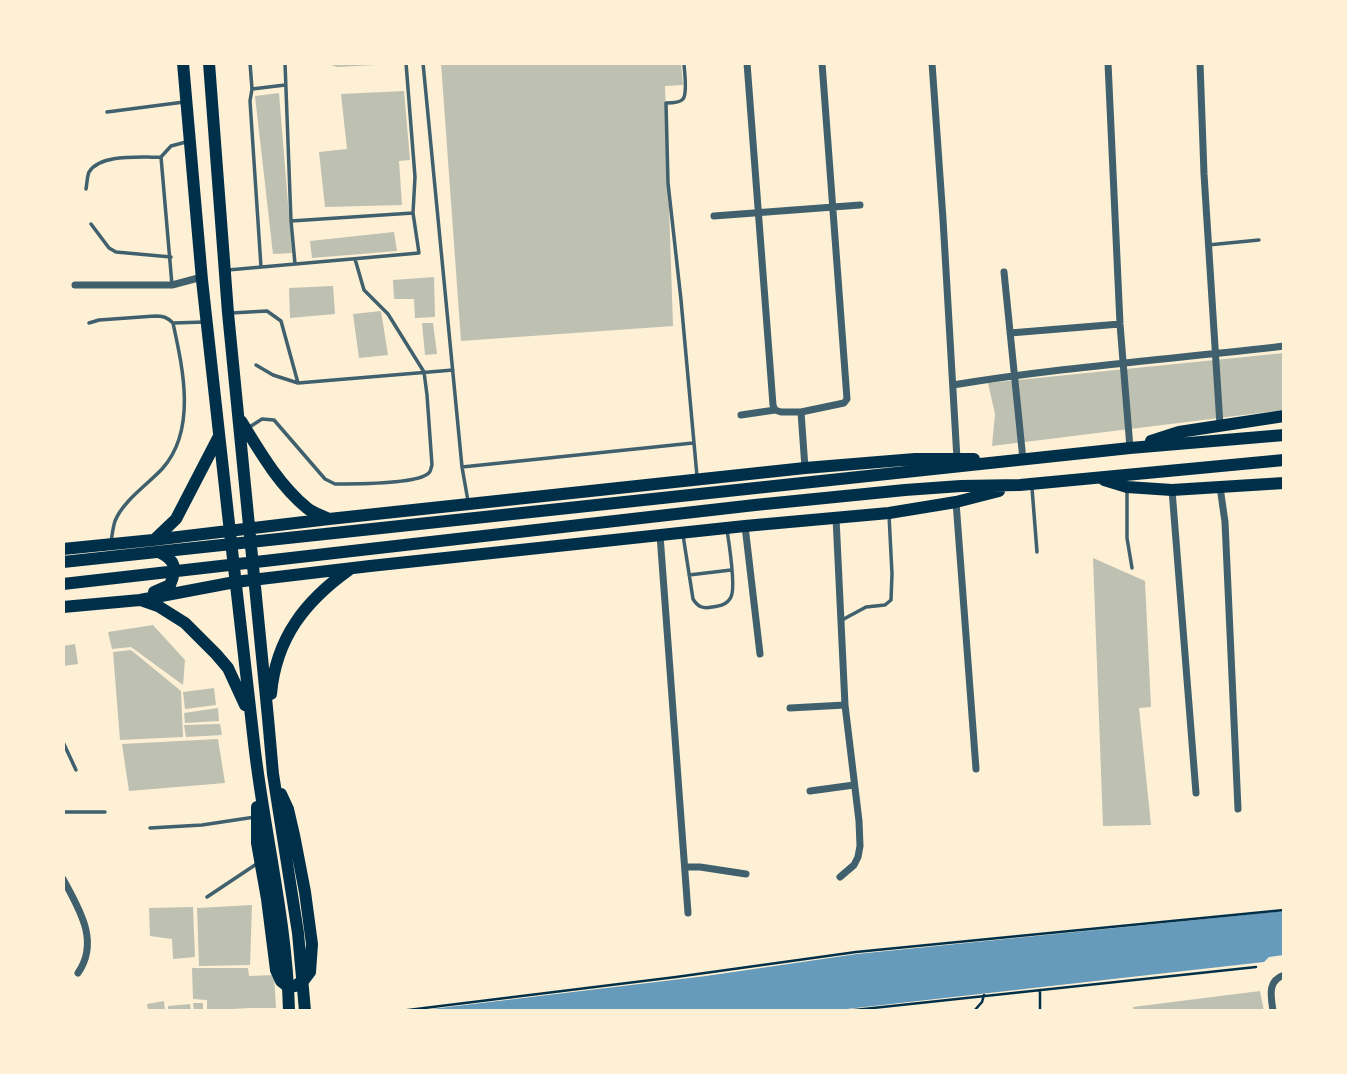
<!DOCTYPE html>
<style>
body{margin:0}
#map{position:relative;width:1347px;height:1074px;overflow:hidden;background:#fdf0d5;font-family:"Fira Sans Condensed",sans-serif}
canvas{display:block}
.frame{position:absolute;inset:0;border:65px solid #fdf0d5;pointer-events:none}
</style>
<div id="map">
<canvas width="1347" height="1074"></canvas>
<div class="frame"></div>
</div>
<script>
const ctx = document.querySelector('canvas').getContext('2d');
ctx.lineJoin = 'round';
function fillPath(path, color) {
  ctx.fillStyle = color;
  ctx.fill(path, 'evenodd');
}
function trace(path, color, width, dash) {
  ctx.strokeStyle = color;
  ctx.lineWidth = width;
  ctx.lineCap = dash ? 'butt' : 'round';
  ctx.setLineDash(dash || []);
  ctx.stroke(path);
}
fillPath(new Path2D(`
 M 1284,911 L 1284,955 L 1269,957 L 1264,962 L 829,1011 L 415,1011 L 706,976 L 857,954 Z`), '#669bbc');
fillPath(new Path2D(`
 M 326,63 L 376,63 L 376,65 L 337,67 Z
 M 441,63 L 681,63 L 683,85 L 665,86 L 673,326 L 461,341 Z
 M 404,91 L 410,160 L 399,161 L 402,205 L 325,207 L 319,152 L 347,149 L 341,94 Z
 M 279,93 L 292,253 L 273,254 L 255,96 Z
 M 394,232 L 397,251 L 312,258 L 310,241 Z
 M 434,277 L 435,317 L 415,318 L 414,299 L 394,299 L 393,280 Z
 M 333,286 L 335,314 L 290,318 L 289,288 Z
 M 381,311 L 388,355 L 359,358 L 353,314 Z
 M 422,323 L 433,323 L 437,354 L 425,355 Z
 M 1284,353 L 1284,410 L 992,446 L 995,414 L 988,383 Z
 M 1093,558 L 1145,581 L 1151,707 L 1139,708 L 1151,825 L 1103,826 Z
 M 153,625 L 185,660 L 183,685 L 131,647 L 112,649 L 108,632 Z
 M 75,644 L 78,664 L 63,666 L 63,646 Z
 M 131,650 L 181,691 L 183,737 L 120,740 L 113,652 Z
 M 214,688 L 216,705 L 185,709 L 183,692 Z
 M 218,708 L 219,721 L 185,723 L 184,713 Z
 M 220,724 L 222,735 L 186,737 L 184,725 Z
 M 218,739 L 225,783 L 129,791 L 122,744 Z
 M 252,905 L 250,965 L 199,966 L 197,908 Z
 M 193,907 L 195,957 L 173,959 L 172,939 L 150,936 L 149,908 Z
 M 192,968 L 248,968 L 249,976 L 274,975 L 276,1008 L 250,1008 L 231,1009 L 231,1011 L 207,1011 L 207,1000 L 193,999 Z
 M 1260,991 L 1264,1011 L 1134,1011 L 1133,1007 Z
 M 164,1001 L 165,1011 L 148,1011 L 147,1004 Z
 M 193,1003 L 203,1003 L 203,1011 L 194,1011 Z
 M 190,1004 L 191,1011 L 168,1011 L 168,1006 Z`), '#bec0b2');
trace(new Path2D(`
 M 1040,990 L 1040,1011
 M 400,1011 L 676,977 L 856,952 L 1284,910
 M 845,1011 L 1256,967
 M 974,1011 L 982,1002 L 984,995`), '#003049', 2.5);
trace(new Path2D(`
 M 250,63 L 252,89 L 250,101 L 261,267
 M 285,63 L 291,221 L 295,264
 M 406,63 L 415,177 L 413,213
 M 423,63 L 462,467 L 468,501
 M 684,63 C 684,70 688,93 683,99 C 680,103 671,103 666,103 L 668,183 L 681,300 L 697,476
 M 252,89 L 285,85
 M 107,112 L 184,102
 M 86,189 C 87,184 87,177 89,172 C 101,153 141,158 161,157
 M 91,224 L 109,248 L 116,252 L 171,257
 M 1208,245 L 1259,240
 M 228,270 L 419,253 L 413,213 L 291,221
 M 172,285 L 161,157 L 171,146 L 186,142
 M 231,313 L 267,311 L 281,321 L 298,383
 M 89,323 L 99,320 L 155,316 C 163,316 167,317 173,323 L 205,322
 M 256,365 L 273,375 L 298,383 L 453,370
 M 248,428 L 262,419 L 274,420 L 325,479 L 335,484 C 354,484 411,484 426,475 C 431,472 430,471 432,465 L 427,395 L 424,372 L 388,314 L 364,290 L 355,259
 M 462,467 L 693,443
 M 1032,488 L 1037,552
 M 1127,489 L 1127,538 L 1132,568
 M 683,535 L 693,599 C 698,607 703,609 712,607 C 719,606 727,605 731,597 C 736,587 729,543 727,530
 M 111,542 C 112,536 113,527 115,521 C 123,501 147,485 162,469 C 197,430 183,369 173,323
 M 689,575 L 731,570
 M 842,620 L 866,607 L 885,605 L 891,600 L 892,574 L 889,515
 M 63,742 L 76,770
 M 63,812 L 105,812
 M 150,828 L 202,825 L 255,817
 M 207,897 L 258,863`), '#3f606c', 3.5);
trace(new Path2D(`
 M 747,63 L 773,405 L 775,410
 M 932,63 L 943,219 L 957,459
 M 1108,63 L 1120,324 L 1130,448
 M 1200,63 L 1204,174 L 1220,425
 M 714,216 L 860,205
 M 1004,272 L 1023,460
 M 75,285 L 172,285 L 202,277
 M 1010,333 L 1120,324
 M 953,385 C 1063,367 1174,359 1284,346
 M 801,412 L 805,468
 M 741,415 L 775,410 L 781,412 L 801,412 L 844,403 L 847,399 L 822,63
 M 1220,487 L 1225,522 L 1238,809
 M 1172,490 L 1196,793
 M 956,502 L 976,769
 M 836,518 L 845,705 L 859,821 L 860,846 L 858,857 L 854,865 L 840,877
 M 745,526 L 760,654
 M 660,535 L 688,913
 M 790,708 L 845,705
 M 810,791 L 854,785
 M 686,867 L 700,867 L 746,874
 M 63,879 C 79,909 100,941 78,973
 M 1273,1011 C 1271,996 1267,981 1284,975`), '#3f606c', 7);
trace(new Path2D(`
 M 183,63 C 189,135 195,207 202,280 C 218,434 237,589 254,743 C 264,832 287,921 289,1011
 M 209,63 L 228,313 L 268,718 L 273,774 L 298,933 L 305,1011
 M 241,421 C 260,452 279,485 307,508 C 313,513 321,515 327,518
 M 1151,441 L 1179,432 L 1284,416
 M 1104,480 L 1127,487 L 1172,490 L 1284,483
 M 154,540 L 176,519 L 218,438
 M 63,549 L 153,540 L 329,519 L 805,468 L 915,459 L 974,459
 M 63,562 L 1130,448 L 1284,435
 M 63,584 L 755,505 L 905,490 L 961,486 L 1020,485 L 1284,460
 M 154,592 L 170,585 C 177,569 176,560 159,552
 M 141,600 L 158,606 L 185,623 L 216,654 L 228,668 L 245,705
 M 63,607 L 140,600 L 235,582 L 370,566 L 745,526 L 889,513 L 956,502 L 999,491
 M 271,694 C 276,638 305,601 350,569
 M 257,807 L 257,843 L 267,899 L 276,970 L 281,981 L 286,985 L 295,986 L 304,980 L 310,972 L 312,944 L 305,892 L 294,835 L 288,809 L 281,794`), '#003049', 12);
</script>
